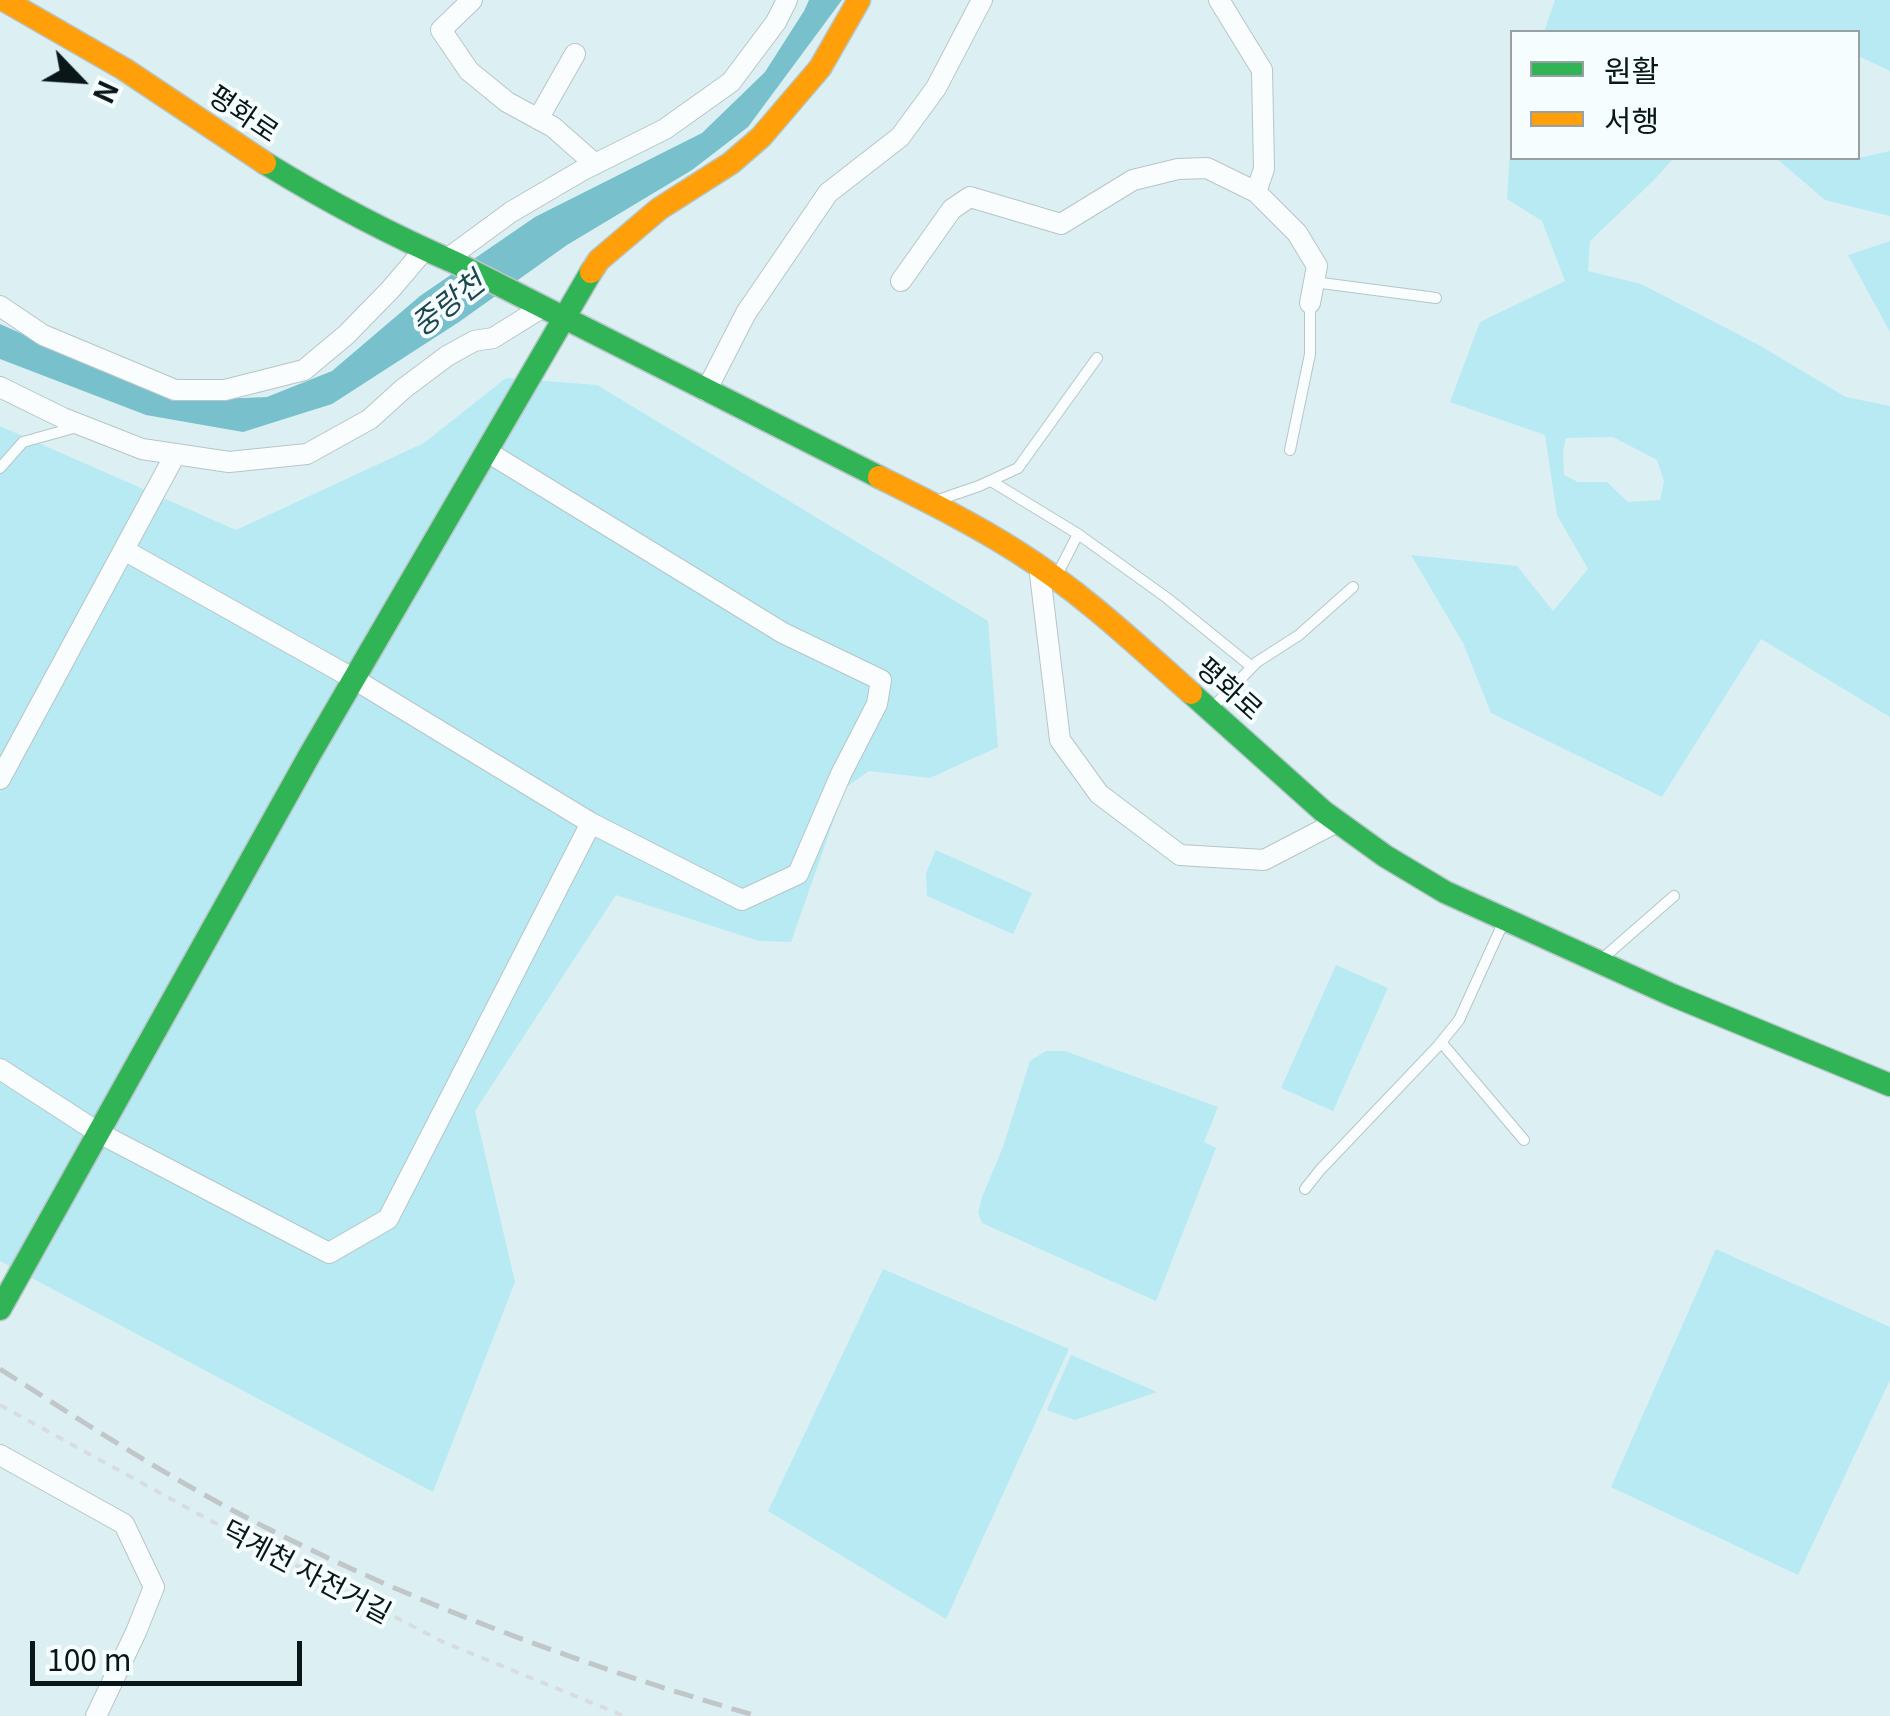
<!DOCTYPE html>
<meta charset="utf-8">
<style>
body{margin:0}
#map{position:relative;width:1890px;height:1716px;overflow:hidden;background:#dcf0f3;font-family:Georgia,"Noto Sans KR",serif}
canvas{display:block}
.legend{position:absolute;left:1510px;top:30px;width:350px;height:130px;box-sizing:border-box;background:#f6fdfe;border:2px solid #97a1a2;margin:0;padding:12px 18px;list-style:none;font-size:30px;color:#091719}
.legend li{display:flex;align-items:center;gap:20px;height:50px}
.legend b{width:50px;border:2px solid #97a1a2}
.north{position:absolute;left:30px;top:30px;width:100px;height:100px;-webkit-text-stroke:8px #f6fdfe;paint-order:stroke;rotate:115deg;font-size:28px;font-weight:700;line-height:40px;text-align:center;color:#091719}
.north::after{content:'';display:block;margin:auto;width:35px;height:45px;background:#091719;clip-path:polygon(50% 0,100% 100%,50% 72%,0 100%)}
.scale{position:absolute;left:30px;top:1641px;width:272px;height:45px;box-sizing:border-box;border:5px solid #091719;border-top:0;padding-left:12px;font-size:30px;line-height:35px;white-space:nowrap;color:#091719;-webkit-text-stroke:8px #f6fdfe;paint-order:stroke}
</style>
<div id="map">
<canvas width="1890" height="1716"></canvas>
<ul class="legend">
<li><b style="height:12px;background:#30b455"></b>원활</li>
<li><b style="height:12px;background:#ff9f0a"></b>서행</li>
</ul>
<div class="north">N</div>
<div class="scale">100 m</div>
</div>
<script>
const ctx = document.querySelector('canvas').getContext('2d');
ctx.lineJoin = 'round';
function fillPath(path, color) {
  ctx.fillStyle = color;
  ctx.fill(path, 'evenodd');
}
function trace(path, color, width, dash) {
  ctx.strokeStyle = color;
  ctx.lineWidth = width;
  ctx.lineCap = dash ? 'butt' : 'round';
  ctx.setLineDash(dash || []);
  ctx.stroke(path);
}
function write(font, color, halo, rows, align = 'center') {
  ctx.font = font + ' Georgia,"Noto Sans KR",serif';
  ctx.lineWidth = 8;
  ctx.setLineDash([]);
  ctx.textBaseline = 'middle';
  ctx.strokeStyle = halo;
  ctx.fillStyle = color;
  for (const [text, x, y, turn = 0] of rows) {
    ctx.save();
    ctx.translate(x, y);
    ctx.rotate((+turn || 0) * Math.PI / 180);
    ctx.textAlign = isNaN(turn) ? turn : align;
    if (halo) ctx.strokeText(text, 0, 0);
    ctx.fillText(text, 0, 0);
    ctx.restore();
  }
}
fillPath(new Path2D(`
 M 1555,0 L 1890,0 L 1890,71 L 1858,56 L 1858,32 L 1544,32 Z
 M 1512,124 L 1512,158 L 1674,158 L 1654,180 L 1590,241 L 1588,271 L 1641,284 L 1757,344 L 1846,397 L 1890,406 L 1890,717 L 1761,639 L 1662,797 L 1491,713 L 1463,643 L 1411,555 L 1517,566 L 1553,611 L 1588,569 L 1557,515 L 1545,435 L 1450,402 L 1480,322 L 1565,281 L 1542,221 L 1507,199 ZM 1613,437 L 1657,460 L 1664,481 L 1660,500 L 1628,502 L 1607,482 L 1578,482 L 1564,475 L 1563,451 L 1566,438 Z
 M 1890,151 L 1890,216 L 1825,200 L 1776,158 L 1858,158 Z
 M 1890,241 L 1890,332 L 1848,255 Z
 M 506,378 L 597,385 L 988,621 L 998,747 L 930,778 L 869,771 L 845,788 L 791,942 L 759,941 L 616,895 L 475,1111 L 515,1282 L 433,1492 L 0,1261 L 0,426 L 236,530 L 424,443 Z
 M 936,850 L 1032,893 L 1013,934 L 927,896 L 926,873 Z
 M 1336,965 L 1388,988 L 1333,1111 L 1281,1088 Z
 M 1046,1051 L 1065,1051 L 1218,1107 L 1204,1142 L 1216,1148 L 1156,1301 L 982,1223 L 978,1213 L 982,1197 L 1003,1147 L 1030,1061 Z
 M 1716,1249 L 1890,1327 L 1890,1380 L 1798,1575 L 1611,1487 Z
 M 883,1269 L 1069,1349 L 946,1619 L 768,1511 Z
 M 1071,1355 L 1157,1392 L 1075,1420 L 1047,1410 Z`), '#b7eaf3');
fillPath(new Path2D(`
 M 809,0 L 842,0 L 748,127 L 692,170 L 567,245 L 459,322 L 332,404 L 243,432 L 146,415 L 0,359 L 0,324 L 173,401 L 267,397 L 332,371 L 420,296 L 535,217 L 702,133 L 765,72 L 804,11 Z`), '#78c0cc');
const lane = new Path2D(`
 M 1314,282 L 1436,298
 M 1290,450 L 1310,354 L 1310,303
 M 0,468 L 23,442 L 77,427
 M 991,481 L 1078,534
 M 941,499 L 979,486 L 1018,468 L 1097,358
 M 1058,573 L 1078,534 L 1167,598 L 1252,667
 M 1211,709 L 1257,662 L 1299,635 L 1353,587
 M 1603,958 L 1674,896
 M 1441,1042 L 1524,1140
 M 1305,1189 L 1320,1170 L 1438,1046 L 1459,1020 L 1504,921`);
const street = new Path2D(`
 M 472,0 L 441,30 L 469,71 L 507,102 L 553,127 L 595,164
 M 1219,0 L 1262,70 L 1264,169 L 1256,192
 M 538,119 L 575,54
 M 447,259 L 511,212 L 581,171 L 665,129 L 731,82 L 776,22 L 787,0
 M 901,281 L 952,209 L 970,197 L 1061,224 L 1133,180 L 1178,169 L 1207,168 L 1256,192 L 1297,233 L 1317,266 L 1310,303
 M 0,306 L 43,335 L 175,390 L 225,390 L 304,370 L 346,335 L 390,290 L 425,249
 M 0,387 L 63,418 L 142,449 L 229,462 L 307,454 L 370,419 L 403,389 L 447,356 L 474,341 L 493,338 L 543,307
 M 706,391 L 746,313 L 828,193 L 900,137 L 936,88 L 982,0
 M 124,550 L 354,679 L 591,823 L 742,900 L 798,874 L 841,774 L 877,704 L 881,680 L 783,633 L 486,451
 M 1039,566 L 1060,740 L 1099,794 L 1180,855 L 1264,860 L 1337,822
 M 0,779 L 175,455
 M 0,1069 L 99,1133 L 329,1253 L 388,1219 L 591,823
 M 0,1455 L 124,1524 L 154,1587 L 136,1632 L 96,1716`);
const fast = new Path2D(`
 M 265,163 C 327,201 389,234 456,263 L 879,477
 M 1191,693 L 1324,812 L 1385,856 L 1445,892 L 1672,995 L 1890,1085
 M 0,1309 L 309,756 L 591,272`);
const slow = new Path2D(`
 M 4,0 L 124,69 L 265,163
 M 591,272 L 599,260 L 659,209 L 731,163 L 761,137 L 820,68 L 859,0
 M 879,477 C 925,500 972,523 1016,551 C 1080,591 1135,643 1191,693`);
trace(lane, '#b6c5c8', 12);
trace(street, '#b6c5c8', 22);
trace(fast, '#b6c5c8', 25);
trace(slow, '#b6c5c8', 25);
trace(new Path2D(`
 M 0,1405 L 202,1516 L 441,1641 L 624,1716`), '#d7ddde', 4, [8, 8]);
trace(lane, '#fafdfd', 10);
trace(street, '#fafdfd', 20);
trace(fast, '#30b455', 22);
trace(slow, '#ff9f0a', 22);
trace(new Path2D(`
 M 0,1369 C 77,1418 153,1468 234,1511 C 400,1599 577,1664 757,1716`), '#c1c6c8', 5, [20, 10]);
write('28px', '#091719', '#f6fdfe', [
 ["평화로",244,113,34],
 ["평화로",1230,688,42],
 ["덕계천 자전거길",307,1571,28]
]);
write('italic 30px', '#1c474e', '#f6fdfe', [
 ["중랑천",447,303,-38]
]);
</script>
